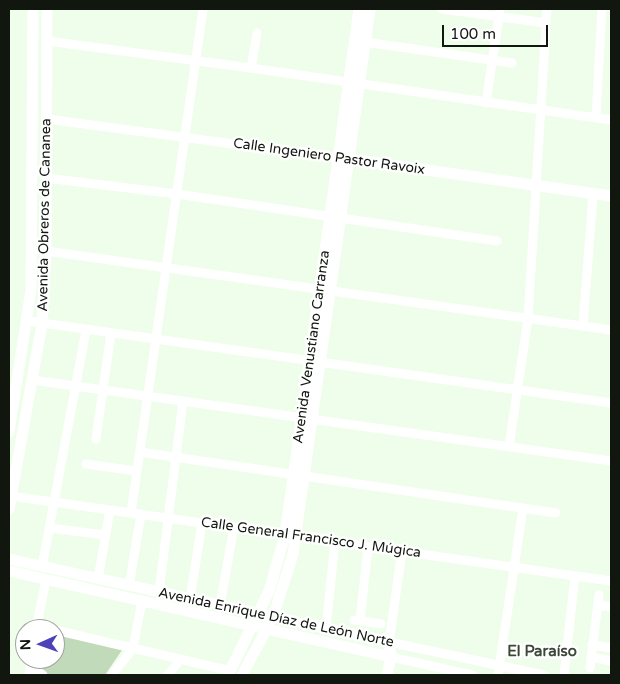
<!DOCTYPE html>
<meta charset="utf-8">
<style>
body{margin:0}
#map{position:relative;width:620px;height:684px;overflow:hidden;background:#effeeb;font-family:"Varela Round",sans-serif}
canvas{display:block}
.frame{position:absolute;inset:0;border:10px solid #11160f;pointer-events:none}
.north{position:absolute;left:15px;top:619px;width:50px;height:50px;box-sizing:border-box;background:#fff;border:1px solid #a0a29f;border-radius:50%;rotate:268deg;font-size:14px;font-weight:700;line-height:20px;text-align:center;color:#11160f}
.north::after{content:'';display:block;margin:auto;width:18px;height:22px;background:#4f42b9;clip-path:polygon(50% 0,100% 100%,50% 72%,0 100%)}
.scale{position:absolute;left:442px;top:25px;width:106px;height:22px;box-sizing:border-box;border:2px solid #11160f;border-top:0;padding-left:6px;font-size:15px;line-height:18px;white-space:nowrap;color:#11160f;-webkit-text-stroke:4px #fff;paint-order:stroke}
</style>
<div id="map">
<canvas width="620" height="684"></canvas>
<div class="frame"></div>
<div class="north">N</div>
<div class="scale">100 m</div>
</div>
<script>
const ctx = document.querySelector('canvas').getContext('2d');
ctx.lineJoin = 'round';
function fillPath(path, color) {
  ctx.fillStyle = color;
  ctx.fill(path, 'evenodd');
}
function trace(path, color, width, dash) {
  ctx.strokeStyle = color;
  ctx.lineWidth = width;
  ctx.lineCap = dash ? 'butt' : 'round';
  ctx.setLineDash(dash || []);
  ctx.stroke(path);
}
function write(font, color, halo, rows, align = 'center') {
  ctx.font = font + ' "Varela Round",sans-serif';
  ctx.lineWidth = 5;
  ctx.setLineDash([]);
  ctx.textBaseline = 'middle';
  ctx.strokeStyle = halo;
  ctx.fillStyle = color;
  for (const [text, x, y, turn = 0] of rows) {
    ctx.save();
    ctx.translate(x, y);
    ctx.rotate((+turn || 0) * Math.PI / 180);
    ctx.textAlign = isNaN(turn) ? turn : align;
    if (halo) ctx.strokeText(text, 0, 0);
    ctx.fillText(text, 0, 0);
    ctx.restore();
  }
}
fillPath(new Path2D(`
 M 55,634 L 122,650 L 105,675 L 47,675 L 32,664 L 33,659 L 55,659 Z`), '#c1dab9');
trace(new Path2D(`
 M 442,9 L 546,23
 M 47,41 L 251,68 L 611,120
 M 365,42 L 512,63
 M 251,68 L 257,33
 M 486,103 L 500,9
 M 596,118 L 602,9
 M 47,119 L 338,158
 M 46,178 L 177,194 L 497,241
 M 46,251 L 611,330
 M 28,321 L 611,403
 M 583,326 L 593,194
 M 32,380 L 611,461
 M 96,439 L 111,333
 M 509,447 L 528,318 L 547,9
 M 140,452 L 556,513
 M 86,464 L 137,471
 M 11,496 L 611,581
 M 131,513 L 203,9
 M 49,528 L 106,535
 M 402,551 L 389,642 L 544,675
 M 42,567 L 86,330
 M 98,579 L 110,510
 M 129,586 L 141,514
 M 159,592 L 183,401
 M 190,599 L 202,523
 M 220,605 L 234,527
 M 598,605 L 611,607
 M 354,620 L 381,624
 M 360,621 L 368,547
 M 37,626 L 51,629
 M 326,628 L 335,542
 M 36,629 L 46,580
 M 55,630 L 231,671
 M 592,645 L 611,648
 M 391,657 L 472,675
 M 591,657 L 611,661
 M 30,666 L 43,675
 M 590,668 L 599,595
 M 29,675 L 31,659
 M 112,675 L 133,648 L 142,601
 M 168,675 L 180,660
 M 498,675 L 523,508
 M 564,675 L 575,576`), '#fff', 9);
trace(new Path2D(`
 M 342,158 L 611,196
 M 9,432 L 31,290 L 33,9
 M 9,509 L 42,324 L 46,251 L 47,9
 M 9,559 L 389,642 L 391,657 L 387,675
 M 9,571 L 391,657
 M 228,675 L 269,591 L 285,535 L 359,9
 M 242,675 L 273,617 L 293,554 L 370,9`), '#fff', 11);
write('14px', '#11160f', '#fff', [
 ["Calle Ingeniero Pastor Ravoix",329,157,8],
 ["Avenida Obreros de Cananea",45,215,-89],
 ["Avenida Venustiano Carranza",312,347,-82],
 ["Calle General Francisco J. Múgica",311,538,8],
 ["Avenida Enrique Díaz de León Norte",276,618,12]
]);
write('bold 15px', '#3b4737', '#fff', [
 ["El Paraíso",542,652]
]);
</script>
